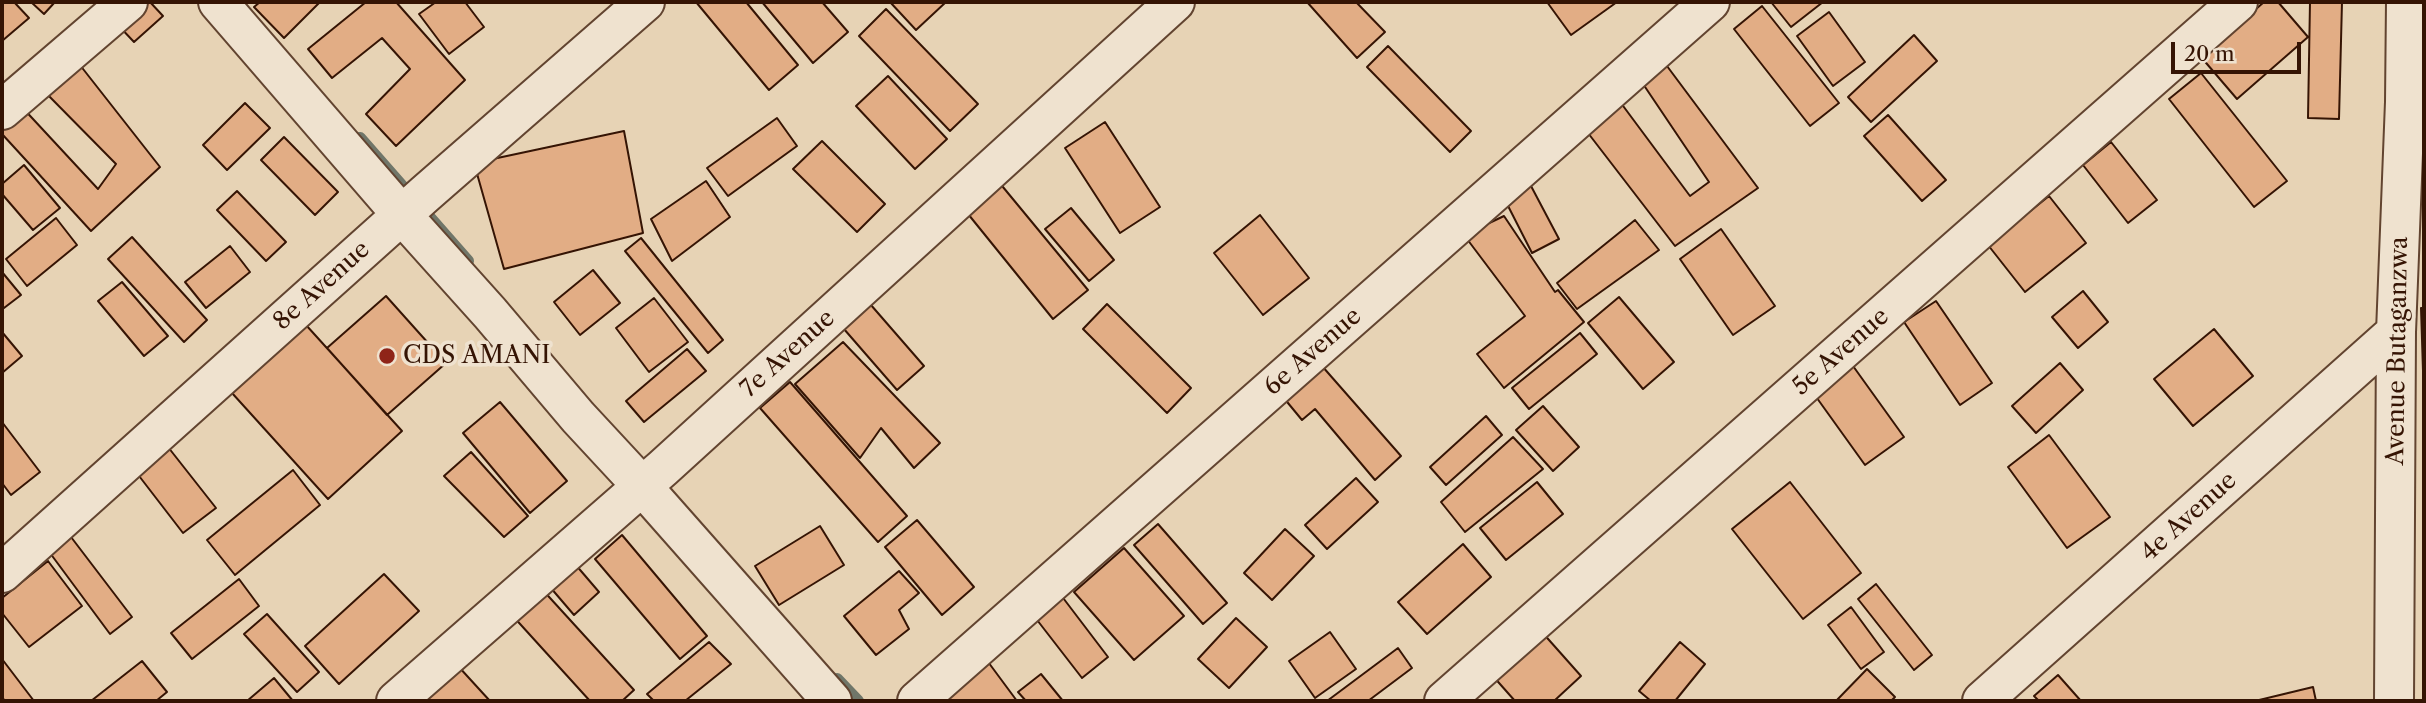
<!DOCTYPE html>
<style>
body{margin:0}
#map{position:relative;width:2426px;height:703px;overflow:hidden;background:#e7d3b5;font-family:"Libre Caslon Text",serif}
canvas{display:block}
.frame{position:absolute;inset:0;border:4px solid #351404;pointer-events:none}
.scale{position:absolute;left:2171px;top:42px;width:130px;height:32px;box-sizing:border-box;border:4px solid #351404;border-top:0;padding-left:9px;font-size:21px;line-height:24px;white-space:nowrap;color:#351404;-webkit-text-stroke:5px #efe2cf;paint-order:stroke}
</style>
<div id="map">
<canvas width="2426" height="703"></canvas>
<div class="frame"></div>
<div class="scale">20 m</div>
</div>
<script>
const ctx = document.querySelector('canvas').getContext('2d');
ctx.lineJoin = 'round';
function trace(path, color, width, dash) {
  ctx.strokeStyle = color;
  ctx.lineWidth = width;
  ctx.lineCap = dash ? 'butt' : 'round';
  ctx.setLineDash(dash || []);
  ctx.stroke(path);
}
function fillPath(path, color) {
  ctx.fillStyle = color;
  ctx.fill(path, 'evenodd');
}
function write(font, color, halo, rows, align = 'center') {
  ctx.font = font + ' "Libre Caslon Text",serif';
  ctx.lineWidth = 7;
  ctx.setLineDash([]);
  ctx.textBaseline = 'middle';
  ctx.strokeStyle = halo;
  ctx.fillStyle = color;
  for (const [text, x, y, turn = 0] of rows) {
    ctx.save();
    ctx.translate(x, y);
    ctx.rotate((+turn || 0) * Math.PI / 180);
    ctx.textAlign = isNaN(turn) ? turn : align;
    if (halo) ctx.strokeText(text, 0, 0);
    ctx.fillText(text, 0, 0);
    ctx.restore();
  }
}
trace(new Path2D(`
 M 360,138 L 468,261
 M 837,679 L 858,701`), '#707669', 12);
const building = new Path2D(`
 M 2,2 L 14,2 L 29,18 L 2,41 Z
 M 31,2 L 55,2 L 44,14 Z
 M 140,2 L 150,2 L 163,16 L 134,42 L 117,24 Z
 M 260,2 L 320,2 L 284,38 L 254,7 Z
 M 366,2 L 396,2 L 465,80 L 396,146 L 366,114 L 410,69 L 382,38 L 332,78 L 308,49 Z
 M 436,2 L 465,2 L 484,27 L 449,54 L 419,14 Z
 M 696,2 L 746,2 L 798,65 L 769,90 Z
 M 762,2 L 822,2 L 848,32 L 813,63 Z
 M 890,2 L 946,2 L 916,30 Z
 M 1307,2 L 1356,2 L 1385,32 L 1357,58 Z
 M 1547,2 L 1617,2 L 1571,35 Z
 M 1771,2 L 1823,2 L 1791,27 Z
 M 2264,2 L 2278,2 L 2308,37 L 2237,99 L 2201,57 Z
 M 2310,2 L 2342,2 L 2339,119 L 2308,118 Z
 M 1762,6 L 1839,103 L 1810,126 L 1734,29 Z
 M 886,9 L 978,104 L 950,131 L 859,36 Z
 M 1829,12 L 1865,62 L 1833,86 L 1797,36 Z
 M 1914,35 L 1937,61 L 1871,122 L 1848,97 Z
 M 1388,46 L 1471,131 L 1450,152 L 1367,67 Z
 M 1661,58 L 1758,188 L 1675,246 L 1578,120 L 1612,91 L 1690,196 L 1709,182 L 1637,75 Z
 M 76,60 L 160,167 L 91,231 L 2,134 L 2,122 L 20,105 L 98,189 L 116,164 L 42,89 Z
 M 2201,73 L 2287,181 L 2254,207 L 2169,99 Z
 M 888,76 L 947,139 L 915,169 L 856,106 Z
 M 245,103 L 270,128 L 227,170 L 203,145 Z
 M 1888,115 L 1946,180 L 1922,201 L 1864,136 Z
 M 777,118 L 797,146 L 728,196 L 707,168 Z
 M 1105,122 L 1160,207 L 1120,233 L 1065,148 Z
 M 624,131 L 643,233 L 504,269 L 474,163 Z
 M 284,137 L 338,192 L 315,215 L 261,160 Z
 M 822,141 L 885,204 L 857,232 L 793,169 Z
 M 2111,142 L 2157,200 L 2128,223 L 2083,165 Z
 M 24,165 L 60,208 L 33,230 L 2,194 L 2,184 Z
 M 706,181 L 730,217 L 672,261 L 651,219 Z
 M 998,181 L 1088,290 L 1053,319 L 964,209 Z
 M 1531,186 L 1559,239 L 1532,253 L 1505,200 Z
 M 237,191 L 286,242 L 266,261 L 217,210 Z
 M 2049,196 L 2086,243 L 2025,292 L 1988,245 Z
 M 1071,208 L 1114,260 L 1089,281 L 1045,229 Z
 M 1260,215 L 1309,278 L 1263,315 L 1214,253 Z
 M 1504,216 L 1555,292 L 1558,290 L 1584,322 L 1504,388 L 1477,354 L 1525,316 L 1464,235 Z
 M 56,218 L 77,245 L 27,286 L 6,259 Z
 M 1635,220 L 1659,250 L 1577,309 L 1557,283 Z
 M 1721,229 L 1775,306 L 1733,335 L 1680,259 Z
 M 132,237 L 207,320 L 184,342 L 108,259 Z
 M 641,238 L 723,340 L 708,353 L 625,251 Z
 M 230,246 L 250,272 L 206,308 L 185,282 Z
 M 593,270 L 620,303 L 580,335 L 554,302 Z
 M 2,272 L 21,295 L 4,308 L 2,305 Z
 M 122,282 L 168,336 L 144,356 L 98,301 Z
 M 2083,291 L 2108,322 L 2078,348 L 2052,317 Z
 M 386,296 L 446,363 L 387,415 L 327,348 Z
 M 864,297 L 924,366 L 897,390 L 837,321 Z
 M 1619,297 L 1674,362 L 1643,389 L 1588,323 Z
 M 654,298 L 688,342 L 649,372 L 616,328 Z
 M 1936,301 L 1992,383 L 1960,405 L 1904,322 Z
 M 1107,304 L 1191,388 L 1167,413 L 1083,329 Z
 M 2421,308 L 2424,308 L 2423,371 Z
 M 306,325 L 402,431 L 328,499 L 232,393 Z
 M 2214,329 L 2253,376 L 2193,426 L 2154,379 Z
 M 2,332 L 22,356 L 2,373 Z
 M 1580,333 L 1597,354 L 1529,409 L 1512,388 Z
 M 843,342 L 940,443 L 914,468 L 881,428 L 860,458 L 795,384 Z
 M 687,349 L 706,371 L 644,422 L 626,401 Z
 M 1848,359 L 1904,437 L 1865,465 L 1809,387 Z
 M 2060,363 L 2083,390 L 2036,433 L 2012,406 Z
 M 1322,366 L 1401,456 L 1375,480 L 1315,409 L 1302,420 L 1283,397 Z
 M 790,382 L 907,516 L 878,542 L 760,408 Z
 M 500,402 L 567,481 L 530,513 L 463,433 Z
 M 1543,406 L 1579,447 L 1553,471 L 1516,430 Z
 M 1486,416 L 1502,435 L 1446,485 L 1430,467 Z
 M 2,422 L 40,472 L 11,495 L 2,483 Z
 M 2049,435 L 2110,517 L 2067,548 L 2008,467 Z
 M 1513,437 L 1543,469 L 1465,532 L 1441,502 Z
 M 168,447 L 216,508 L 183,533 L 136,472 Z
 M 471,452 L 528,516 L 504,537 L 444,476 Z
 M 293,470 L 320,505 L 235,575 L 207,540 Z
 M 1356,478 L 1378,502 L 1327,549 L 1305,525 Z
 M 1537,482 L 1563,514 L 1506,560 L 1480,528 Z
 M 1790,482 L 1861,573 L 1803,619 L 1732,529 Z
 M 917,520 L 974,587 L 942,615 L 885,547 Z
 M 1158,524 L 1227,603 L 1203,624 L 1134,545 Z
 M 820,526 L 844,565 L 779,605 L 755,566 Z
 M 1285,529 L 1314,556 L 1272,600 L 1244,573 Z
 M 622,535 L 707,636 L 680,659 L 595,559 Z
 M 71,537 L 132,617 L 110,634 L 50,553 Z
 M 1463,544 L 1491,577 L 1427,634 L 1398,602 Z
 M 1124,548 L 1184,616 L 1134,660 L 1074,592 Z
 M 569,557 L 599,592 L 574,615 L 544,580 Z
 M 48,561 L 82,606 L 29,647 L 2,613 L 2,598 Z
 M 899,571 L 919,593 L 899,610 L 909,629 L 876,655 L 844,616 Z
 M 384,574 L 419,611 L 339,684 L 305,646 Z
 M 239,579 L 259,606 L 192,659 L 171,633 Z
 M 1876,584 L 1932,655 L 1914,670 L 1858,599 Z
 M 1054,586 L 1108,657 L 1082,678 L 1027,607 Z
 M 540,587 L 634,690 L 622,701 L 590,701 L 511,614 Z
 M 1851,607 L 1884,652 L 1861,669 L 1828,625 Z
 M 267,614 L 319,672 L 297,692 L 244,634 Z
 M 1236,618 L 1267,647 L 1229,688 L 1198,659 Z
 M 1541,631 L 1581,676 L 1554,701 L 1515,701 L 1492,675 Z
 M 1330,632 L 1356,669 L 1315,698 L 1289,661 Z
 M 709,642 L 731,664 L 685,701 L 654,701 L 647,694 Z
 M 1680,642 L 1705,664 L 1675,701 L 1651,701 L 1639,691 Z
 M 1398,648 L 1412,668 L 1368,701 L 1327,701 Z
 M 980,651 L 1017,701 L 931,701 Z
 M 2,659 L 34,701 L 5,701 L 2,697 Z
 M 142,661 L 167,692 L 156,701 L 91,701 Z
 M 458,666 L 490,701 L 420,701 Z
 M 1867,669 L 1895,697 L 1891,701 L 1836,701 Z
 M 1041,674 L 1063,701 L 1026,701 L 1018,692 Z
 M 2058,675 L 2081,701 L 2039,701 L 2034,696 Z
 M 274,678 L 293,701 L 247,701 Z
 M 2313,687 L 2316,701 L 2255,701 Z`);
fillPath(building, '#e2ad85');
trace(building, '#351404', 2);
const minor = new Path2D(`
 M 218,2 L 402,215 L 490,313 L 578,417 L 642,486 L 832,701
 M 2,110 L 128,2
 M 2,573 L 425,194 L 645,2
 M 396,701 L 663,468 L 1175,2
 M 917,701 L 1710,2
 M 1444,701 L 2238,2
 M 1982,701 L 2396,332
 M 2394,701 L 2396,332 L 2405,102 L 2406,2`);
trace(minor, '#624430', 42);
trace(minor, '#efe2cf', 38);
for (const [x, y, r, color] of [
 [387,356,9,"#8f2418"]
]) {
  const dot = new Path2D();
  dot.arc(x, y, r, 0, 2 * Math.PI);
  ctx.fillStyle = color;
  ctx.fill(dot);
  trace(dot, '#efe2cf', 2.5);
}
write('24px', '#351404', '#efe2cf', [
 ["8e Avenue",322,286,-42],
 ["Avenue Butaganzwa",2398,351,-89],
 ["6e Avenue",1313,352,-41],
 ["5e Avenue",1841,352,-41],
 ["7e Avenue",788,354,-42],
 ["4e Avenue",2189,517,-42]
]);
write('24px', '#351404', '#efe2cf', [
 ["CDS AMANI",403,356]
], 'left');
</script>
